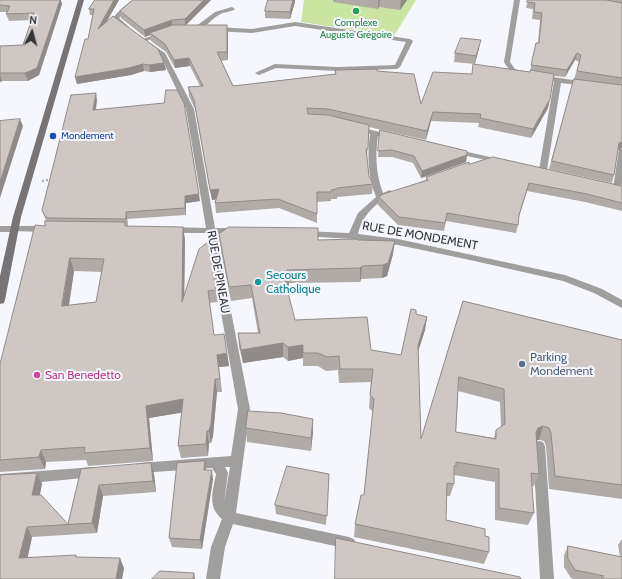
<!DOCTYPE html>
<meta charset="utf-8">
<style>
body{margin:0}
#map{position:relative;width:622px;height:579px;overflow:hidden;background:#f5f7fd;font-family:Cabin,sans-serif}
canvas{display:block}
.north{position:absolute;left:12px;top:12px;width:40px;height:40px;-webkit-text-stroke:3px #f5f7fd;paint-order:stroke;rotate:6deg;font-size:11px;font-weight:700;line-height:16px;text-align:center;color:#333436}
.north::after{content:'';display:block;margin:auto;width:14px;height:18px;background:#333436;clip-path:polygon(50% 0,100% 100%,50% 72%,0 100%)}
</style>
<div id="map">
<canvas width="622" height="579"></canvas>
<div class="north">N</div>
</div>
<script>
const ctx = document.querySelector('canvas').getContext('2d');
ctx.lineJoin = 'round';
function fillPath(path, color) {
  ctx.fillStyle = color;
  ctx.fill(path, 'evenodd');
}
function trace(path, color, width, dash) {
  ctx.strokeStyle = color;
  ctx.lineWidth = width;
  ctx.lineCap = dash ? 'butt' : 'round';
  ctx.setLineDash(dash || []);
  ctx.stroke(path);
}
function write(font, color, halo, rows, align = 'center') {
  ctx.font = font + ' Cabin,sans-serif';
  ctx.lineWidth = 4;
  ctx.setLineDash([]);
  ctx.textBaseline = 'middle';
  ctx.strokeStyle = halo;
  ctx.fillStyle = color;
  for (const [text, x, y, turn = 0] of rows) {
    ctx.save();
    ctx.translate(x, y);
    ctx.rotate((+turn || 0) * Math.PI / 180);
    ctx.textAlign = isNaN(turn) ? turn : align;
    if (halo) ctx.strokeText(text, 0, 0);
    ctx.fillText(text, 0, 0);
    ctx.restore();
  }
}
fillPath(new Path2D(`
 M 304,0 L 416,0 L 394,36 L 301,22 Z`), '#c9e5a1');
trace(new Path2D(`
 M 42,181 L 53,179`), '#aeb0b4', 2.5, [2, 2]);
fillPath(new Path2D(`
 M 232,7 L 235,9 L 234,10 C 229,12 223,12 219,15 C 209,20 199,38 187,29 L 195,27 L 215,12 Z
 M 295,22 L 410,39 L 413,41 L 400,67 L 397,69 L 338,71 L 276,68 L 259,75 L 255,73 L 257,72 L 275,64 L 338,67 L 395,65 L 406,42 L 295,26 L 252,33 L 215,31 L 212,29 L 215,27 L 252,29 Z
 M 162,32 L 165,34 L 164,35 L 143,42 L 140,40 Z
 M 0,226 L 14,226 L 19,229 L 14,232 L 0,232 Z`), '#a19e9e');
fillPath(new Path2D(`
 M 132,0 L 139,0 L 119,18 L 129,27 L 124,28 L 113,18 L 117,13 Z
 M 514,0 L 520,0 L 510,62 L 515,69 L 526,74 L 528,75 L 524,77 L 510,71 L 504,62 Z
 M 146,43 L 150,43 L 165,53 L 194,109 L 215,228 L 236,228 L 241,231 L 236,234 L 216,234 L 250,409 L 236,513 L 349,537 L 354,539 L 356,543 L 354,547 L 349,549 L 233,524 L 225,547 L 220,579 L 206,579 L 211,547 L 222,519 C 207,507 213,490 216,474 L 212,468 L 140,473 L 136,472 L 134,468 L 136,464 L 140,463 L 231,456 L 238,409 L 207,233 L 170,233 L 165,230 L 170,227 L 206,228 L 186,109 L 160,55 L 146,45 ZM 225,467 L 230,467 L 224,503 L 228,473 Z
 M 540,75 L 586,82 L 590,84 L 586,86 L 561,83 L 547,170 L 543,173 L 539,170 L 554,81 L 538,78 L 538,76 Z
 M 352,126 L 355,126 L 392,135 L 396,137 L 392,139 L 378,136 C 375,156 376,174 383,193 L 390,190 L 394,193 C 391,197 385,199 380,202 C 369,210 361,220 358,234 L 398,239 L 565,275 L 602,289 L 622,300 L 622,308 L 594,293 L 563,281 L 470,260 L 398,245 L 353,239 L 301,236 L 299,234 L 304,231 L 349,233 L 358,213 L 376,197 C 368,176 367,157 370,134 L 352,130 Z
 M 451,149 L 454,149 L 499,159 L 503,161 L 499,163 L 454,153 L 450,151 Z
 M 619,149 L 622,149 L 622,183 L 621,188 L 617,191 L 613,188 Z
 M 14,226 L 48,226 L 53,229 L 48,232 L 11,231 L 9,229 L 11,227 Z
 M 539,441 L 543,442 L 545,446 L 554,579 L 540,579 L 533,446 L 535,442 Z
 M 94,467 L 98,468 L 100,472 L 98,476 L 94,477 L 0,486 L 0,474 Z`), '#a19e9e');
fillPath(new Path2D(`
 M 78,0 L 84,0 L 21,217 L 5,300 L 4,303 L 0,304 L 0,276 L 13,217 Z`), '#787374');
fillPath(new Path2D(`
 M 0,0 L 62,4 L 39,75 L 28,81 L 2,81 L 0,82 L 0,46 L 23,45 L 32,20 L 9,21 L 6,14 L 7,12 L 0,12 Z
 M 95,0 L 119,0 L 107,21 L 164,63 L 166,70 L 150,72 L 144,71 L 131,75 L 77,84 L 75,77 L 88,39 L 93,15 L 90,15 L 89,9 Z
 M 211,0 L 186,25 L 228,34 L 228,60 L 221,61 L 233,86 L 335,74 L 335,70 L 377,71 L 421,104 L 472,74 L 473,64 L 530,72 L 536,43 L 538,43 L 540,20 L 532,19 L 533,9 L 526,8 L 528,0 L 622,0 L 622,148 L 618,150 L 614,175 L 612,183 L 549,169 L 579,62 L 575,60 L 565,77 L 554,76 L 548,108 L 531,138 L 478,127 L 479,123 L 431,121 L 426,140 L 369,127 L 367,158 L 369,176 L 373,184 L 372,194 L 337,197 L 337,199 L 331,199 L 331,201 L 317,202 L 317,223 L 279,208 L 216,213 L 215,203 L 216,199 L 212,200 L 195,109 L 189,96 L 188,87 L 200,86 L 190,66 L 175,68 L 166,52 L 151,41 L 150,35 L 145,37 L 121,18 L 120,11 Z
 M 268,0 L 295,0 L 290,19 L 265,18 L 265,11 Z
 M 333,0 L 407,0 L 400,10 L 379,7 L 378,9 L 333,2 Z
 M 479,48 L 475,64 L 454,62 L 455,53 Z
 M 97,100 L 96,110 L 200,201 L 186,203 L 186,215 L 127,219 L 128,226 L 185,239 L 184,294 L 216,290 L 218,302 L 209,303 L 214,335 L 227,353 L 229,366 L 219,367 L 222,392 L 217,392 L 213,436 L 211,443 L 209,443 L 208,456 L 181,458 L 178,446 L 182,412 L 149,418 L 153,461 L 88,466 L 86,460 L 46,462 L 45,469 L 0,472 L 0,364 L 46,221 L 42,210 ZM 74,271 L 102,272 L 96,302 L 69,305 Z
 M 380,130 L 467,155 L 466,162 L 421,178 L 413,163 L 392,157 L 378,157 Z
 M 469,164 L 622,186 L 622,211 L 585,202 L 527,191 L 518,217 L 518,225 L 516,233 L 446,221 L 444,231 L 398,225 L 378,205 L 379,197 L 426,180 L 426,177 Z
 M 219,234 L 318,240 L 358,240 L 393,254 L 387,276 L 382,278 L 361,279 L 360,282 L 289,283 L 289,289 L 287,290 L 295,320 L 371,350 L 401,355 L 416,314 L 427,317 L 425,330 L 418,352 L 421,439 L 463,301 L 622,340 L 622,499 L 549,489 L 546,446 L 544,441 L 539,440 L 537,440 L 539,474 L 534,486 L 532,486 L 534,513 L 528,525 L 495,520 L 495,482 L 454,475 L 454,484 L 450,496 L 446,496 L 446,520 L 485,536 L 489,552 L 484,564 L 354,537 L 355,524 L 364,495 L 373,412 L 369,408 L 371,382 L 339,383 L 338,370 L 326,371 L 318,366 L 303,366 L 303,358 L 288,361 L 283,357 L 243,363 L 239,347 L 238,333 L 258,333 L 252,298 L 231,301 L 220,247 ZM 458,391 L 500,402 L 501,427 L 496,430 L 494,438 L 456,432 Z
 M 246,428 L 313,432 L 311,451 L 247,442 Z
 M 81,469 L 154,474 L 156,492 L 103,496 L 97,533 L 32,537 L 28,557 L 78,557 L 124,568 L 122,579 L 0,579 L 37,473 L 42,484 L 40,495 L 68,524 Z
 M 206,470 L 213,479 L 202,549 L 172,547 L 169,538 Z
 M 329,474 L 326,525 L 276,514 L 275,505 Z
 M 622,539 L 622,579 L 573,579 L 571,578 L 564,567 L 564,555 L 568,546 L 620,557 L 618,545 Z`), '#b1aba8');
fillPath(new Path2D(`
 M 60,0 L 61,0 L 62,4 L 39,75 L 28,81 L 25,73 Z
 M 114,0 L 119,0 L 99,35 L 98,29 Z
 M 204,0 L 211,0 L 185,26 L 185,19 Z
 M 293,0 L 295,0 L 295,2 L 290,19 L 290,12 Z
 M 378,0 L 380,0 L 379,7 L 378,9 Z
 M 401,0 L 407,0 L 400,10 Z
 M 172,20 L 172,27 L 150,33 L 150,35 L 145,37 L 144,30 Z
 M 227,25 L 228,34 L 228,60 L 227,52 Z
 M 481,40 L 475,64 L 476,56 Z
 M 577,53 L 575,60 L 565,77 L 567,70 Z
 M 189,58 L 190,66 L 175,68 L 174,60 Z
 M 164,63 L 166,70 L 150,72 L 149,65 Z
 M 143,64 L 144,71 L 131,75 L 77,84 L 75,77 Z
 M 0,74 L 2,81 L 0,82 Z
 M 96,93 L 97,100 L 94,117 L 93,110 Z
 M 550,99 L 548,108 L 531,138 L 533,129 Z
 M 433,112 L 431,121 L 426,140 L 427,131 Z
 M 20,119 L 23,126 L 0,198 L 0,182 Z
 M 622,142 L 622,148 L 617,151 L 619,143 Z
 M 467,155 L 466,162 L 421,178 L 422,171 Z
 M 529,183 L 527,191 L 517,223 L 519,215 Z
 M 219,189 L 220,199 L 212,200 L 210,190 Z
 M 199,194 L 200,201 L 186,203 L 186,215 L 185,208 L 185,196 Z
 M 126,212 L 128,226 L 126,219 Z
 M 183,227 L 185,239 L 184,314 L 182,302 Z
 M 395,241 L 393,254 L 387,276 L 382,278 L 383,265 Z
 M 70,258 L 74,271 L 67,318 L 62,306 Z
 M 362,266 L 361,279 L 360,282 L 360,268 Z
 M 289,275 L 289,289 L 285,290 L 284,277 Z
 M 427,317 L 425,330 L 416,358 L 418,345 Z
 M 283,343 L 283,357 L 243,363 L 241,350 Z
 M 303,345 L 303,358 L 288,361 L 288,347 Z
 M 227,353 L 229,366 L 219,367 L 217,355 Z
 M 215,379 L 217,392 L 213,436 L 211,443 L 209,431 Z
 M 183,399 L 186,412 L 149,418 L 153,461 L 150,448 L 146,406 Z
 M 313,419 L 313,432 L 311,451 L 311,438 Z
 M 543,426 L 539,440 L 534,441 L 538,428 Z
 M 207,431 L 209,443 L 208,456 L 206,444 Z
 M 41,450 L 46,462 L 45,469 L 39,457 Z
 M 205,461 L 206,470 L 205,479 L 204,470 Z
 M 151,463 L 154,474 L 156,492 L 153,481 Z
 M 212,470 L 213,479 L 202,549 L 200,540 Z
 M 37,473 L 42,484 L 37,506 L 32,495 Z
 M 99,485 L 103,496 L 97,533 L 92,523 Z
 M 27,527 L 32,537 L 25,568 L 19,558 Z
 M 120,558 L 124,568 L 122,579 L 116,579 Z
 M 194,573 L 195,579 L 193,579 Z`), '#908b88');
const building = new Path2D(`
 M 0,0 L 60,0 L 37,68 L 25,73 L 0,73 L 0,46 L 23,45 L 34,13 L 6,14 L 10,6 L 0,5 Z
 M 95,0 L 114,0 L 98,29 L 113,16 L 158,49 L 164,63 L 149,65 L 143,64 L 129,68 L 75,77 L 85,39 L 88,39 L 94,9 L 89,9 Z
 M 133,0 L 204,0 L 185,19 L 172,20 L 144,30 L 120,11 Z
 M 268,0 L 293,0 L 290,12 L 265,11 Z
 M 528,0 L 606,0 L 622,3 L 622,78 L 577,71 L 581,55 L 577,53 L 567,70 L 531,65 L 536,43 L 539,43 L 542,13 L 534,12 L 535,3 L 527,2 Z
 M 173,25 L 227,25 L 227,52 L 217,52 L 233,86 L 336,74 L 335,70 L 377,69 L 377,71 L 414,74 L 421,104 L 433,72 L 472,74 L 473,64 L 530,72 L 530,70 L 554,74 L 550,99 L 533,129 L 480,118 L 481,114 L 433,112 L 427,131 L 328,109 L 307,108 L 308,114 L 328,115 L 369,125 L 368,149 L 366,149 L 369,176 L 373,184 L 337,188 L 337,189 L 331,190 L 331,192 L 317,192 L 317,214 L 278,199 L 215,203 L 219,189 L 210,190 L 194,100 L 188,87 L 203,86 L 189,58 L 174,60 L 165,44 L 150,33 Z
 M 461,38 L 481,40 L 476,56 L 455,53 Z
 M 574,79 L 622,85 L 622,142 L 619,143 L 614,175 L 552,161 Z
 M 166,90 L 177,90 L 184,103 L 199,194 L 185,196 L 185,208 L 126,212 L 126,219 L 48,218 L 45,216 L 42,210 L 71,95 L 96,93 L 93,110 L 164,103 Z
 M 20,119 L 0,182 L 0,121 Z
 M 380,130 L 467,151 L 467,155 L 422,171 L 414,156 L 392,150 L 378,151 Z
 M 493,157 L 622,186 L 622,203 L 587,194 L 529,183 L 519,215 L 518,225 L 447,213 L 445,223 L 399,217 L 379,197 L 383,194 L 428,180 L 426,177 L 469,162 L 469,164 Z
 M 45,221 L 125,222 L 125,226 L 183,227 L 182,302 L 199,249 L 208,242 L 216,290 L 208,291 L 214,335 L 224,334 L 227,353 L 217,355 L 220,379 L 215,379 L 211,424 L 209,431 L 207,431 L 206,444 L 178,446 L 183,399 L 146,406 L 150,448 L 84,453 L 85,447 L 41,450 L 39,457 L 0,460 L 0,364 L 35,225 L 45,226 ZM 70,258 L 104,259 L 96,302 L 62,306 Z
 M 229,227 L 318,228 L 318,240 L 357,239 L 358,240 L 395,241 L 388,263 L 383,265 L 362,266 L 360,268 L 287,270 L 289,275 L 284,277 L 295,320 L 367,317 L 371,350 L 401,355 L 411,309 L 416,310 L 416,314 L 427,317 L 418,345 L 421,439 L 463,301 L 622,340 L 622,485 L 555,476 L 551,433 L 549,428 L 543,426 L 538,428 L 536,433 L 539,474 L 531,473 L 534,513 L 499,508 L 499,469 L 456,462 L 456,466 L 454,466 L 454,484 L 447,483 L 446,520 L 485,529 L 485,536 L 489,537 L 489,552 L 355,524 L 361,495 L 364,495 L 374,399 L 370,395 L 373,369 L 340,369 L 339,356 L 327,357 L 318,353 L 303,353 L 303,345 L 288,347 L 283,343 L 241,350 L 238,333 L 260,333 L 251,285 L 229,287 L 219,234 ZM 459,377 L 504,389 L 505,424 L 496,430 L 496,439 L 456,432 Z
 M 248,411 L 281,413 L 313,419 L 311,438 L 246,428 Z
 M 205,461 L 204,470 L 212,470 L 200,540 L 169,538 L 177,463 Z
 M 151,463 L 153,481 L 99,485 L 92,523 L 27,527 L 19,558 L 76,555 L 76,557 L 120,558 L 116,579 L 0,579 L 0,475 L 37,473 L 32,495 L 41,495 L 68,524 L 81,469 Z
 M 287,466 L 329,474 L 327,516 L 275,505 Z
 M 336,538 L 520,577 L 521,579 L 335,579 Z
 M 568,546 L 622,557 L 622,579 L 601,579 L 604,576 L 575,570 L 568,559 Z
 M 160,571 L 194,573 L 193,579 L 152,579 Z`);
fillPath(building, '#cec7c3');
trace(building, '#908b88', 1);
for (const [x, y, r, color] of [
 [356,11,4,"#2e9e5b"],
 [53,136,4,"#1a4fb4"],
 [258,282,4,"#0f9aa8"],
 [522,364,4,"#5c6f8a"],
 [37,375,4,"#d1479c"]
]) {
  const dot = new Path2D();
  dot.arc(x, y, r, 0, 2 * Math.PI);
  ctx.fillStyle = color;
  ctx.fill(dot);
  trace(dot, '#f5f7fd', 1.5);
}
write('10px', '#27864d', '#f5f7fd', [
 ["Complexe",356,23],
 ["Auguste Grégoire",356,35]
]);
write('10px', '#164399', '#f5f7fd', [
 ["Mondement",61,136]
], 'left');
write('12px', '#333436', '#f5f7fd', [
 ["RUE DE MONDEMENT",420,236,10],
 ["RUE DE PINEAU",218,272,80]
]);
write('12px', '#0d838f', '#f5f7fd', [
 ["Secours",266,275],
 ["Catholique",266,289]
], 'left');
write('12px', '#4e5e75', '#f5f7fd', [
 ["Parking",530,357],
 ["Mondement",530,371]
], 'left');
write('12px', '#b23c85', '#f5f7fd', [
 ["San Benedetto",45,375]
], 'left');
</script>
